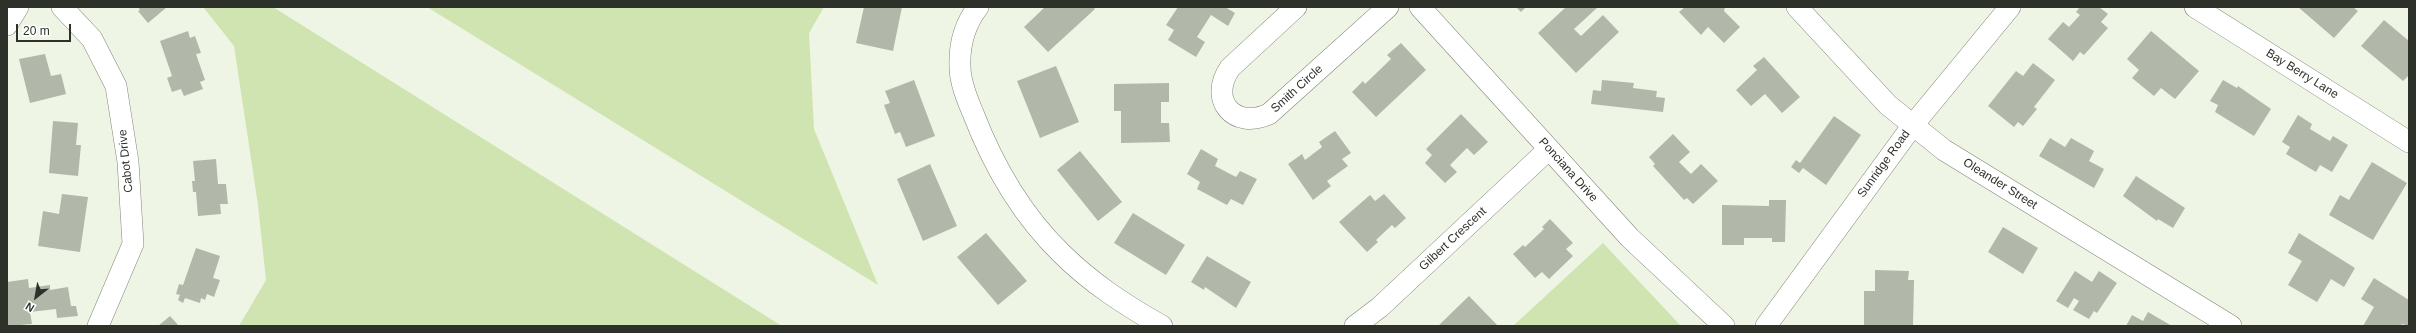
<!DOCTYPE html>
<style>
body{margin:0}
#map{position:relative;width:2416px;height:333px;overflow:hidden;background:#eef5e5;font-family:Helvetica,sans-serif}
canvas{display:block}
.frame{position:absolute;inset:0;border:8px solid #2e312a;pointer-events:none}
.north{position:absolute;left:16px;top:277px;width:40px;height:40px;-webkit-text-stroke:3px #fff;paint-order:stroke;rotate:211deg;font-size:11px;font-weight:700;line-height:16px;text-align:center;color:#2e312a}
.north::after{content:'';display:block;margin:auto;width:14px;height:18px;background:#2e312a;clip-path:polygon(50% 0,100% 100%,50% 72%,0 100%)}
.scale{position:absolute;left:16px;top:24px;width:55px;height:18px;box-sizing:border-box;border:2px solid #2e312a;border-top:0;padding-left:5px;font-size:12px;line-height:14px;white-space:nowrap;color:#2e312a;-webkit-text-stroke:3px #fff;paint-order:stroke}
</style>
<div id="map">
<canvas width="2416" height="333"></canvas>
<div class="frame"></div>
<div class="north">N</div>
<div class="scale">20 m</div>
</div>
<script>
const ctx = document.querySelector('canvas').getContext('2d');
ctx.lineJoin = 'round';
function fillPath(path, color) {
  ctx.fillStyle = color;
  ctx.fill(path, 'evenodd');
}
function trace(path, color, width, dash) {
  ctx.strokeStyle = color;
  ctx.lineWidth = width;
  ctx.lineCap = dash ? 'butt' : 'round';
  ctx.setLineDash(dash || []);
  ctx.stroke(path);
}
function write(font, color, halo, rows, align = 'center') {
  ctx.font = font + ' Helvetica,sans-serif';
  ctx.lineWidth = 3;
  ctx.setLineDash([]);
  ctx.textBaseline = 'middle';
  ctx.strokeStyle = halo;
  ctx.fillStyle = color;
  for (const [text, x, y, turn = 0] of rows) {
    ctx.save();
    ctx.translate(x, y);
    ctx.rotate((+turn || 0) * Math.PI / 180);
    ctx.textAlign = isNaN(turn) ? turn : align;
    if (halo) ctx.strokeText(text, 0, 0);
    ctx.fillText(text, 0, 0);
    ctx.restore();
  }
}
fillPath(new Path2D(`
 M 203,7 L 273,7 L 782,326 L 239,326 L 266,280 L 258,205 L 234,46 Z
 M 427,7 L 824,7 L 809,33 L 814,129 L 878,285 Z
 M 1603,243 L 1681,326 L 1513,326 Z`), '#d0e4b1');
fillPath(new Path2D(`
 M 138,7 L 167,7 L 148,23 L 138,11 L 140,10 Z
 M 864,7 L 902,7 L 893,51 L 856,43 Z
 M 1045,7 L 1093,7 L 1095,9 L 1048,52 L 1024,27 Z
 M 1178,7 L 1225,7 L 1235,13 L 1228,26 L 1211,15 L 1197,37 L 1205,42 L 1196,57 L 1168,40 L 1174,30 L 1166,25 Z
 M 1516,7 L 1526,7 L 1521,12 Z
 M 1566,7 L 1598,7 L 1574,29 L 1581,36 L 1603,15 L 1619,32 L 1576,73 L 1538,33 Z
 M 1685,7 L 1725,7 L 1724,11 L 1740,27 L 1724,43 L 1708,27 L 1701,35 L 1679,12 Z
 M 2080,7 L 2099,7 L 2108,14 L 2101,22 L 2108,28 L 2084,55 L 2080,52 L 2073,61 L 2048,39 L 2063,22 L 2069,27 L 2080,15 L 2076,12 Z
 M 2298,7 L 2353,7 L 2358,11 L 2334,38 Z
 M 2384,20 L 2409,41 L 2409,75 L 2403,81 L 2361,46 Z
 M 188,31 L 190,38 L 195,36 L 201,53 L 196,54 L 205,80 L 200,82 L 203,89 L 184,96 L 181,89 L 172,92 L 167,78 L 172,76 L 160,41 Z
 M 2151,31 L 2199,71 L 2175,99 L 2161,88 L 2154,96 L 2132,78 L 2139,70 L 2127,59 Z
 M 1401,43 L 1426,70 L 1376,117 L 1352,92 L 1363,81 L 1365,84 L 1391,59 L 1387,55 Z
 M 45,54 L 51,76 L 61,74 L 66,94 L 30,103 L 19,59 Z
 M 1764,57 L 1800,97 L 1782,113 L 1765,94 L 1751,106 L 1736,90 L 1757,70 L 1753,66 Z
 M 2033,63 L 2055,80 L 2034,107 L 2037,109 L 2023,126 L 2018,122 L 2014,127 L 1988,106 L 2016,71 L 2023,76 Z
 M 1056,66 L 1079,122 L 1040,138 L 1017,81 Z
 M 914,80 L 935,136 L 906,147 L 900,132 L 895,134 L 884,105 L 890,103 L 885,91 Z
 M 1602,80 L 1634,83 L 1633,88 L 1657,91 L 1656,97 L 1665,98 L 1663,112 L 1591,104 L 1593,90 L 1601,91 Z
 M 2223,80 L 2237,88 L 2238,86 L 2271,109 L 2254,136 L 2215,112 L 2218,105 L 2210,101 Z
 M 1169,83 L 1169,102 L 1161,102 L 1161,123 L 1169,123 L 1170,142 L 1121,143 L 1121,111 L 1114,111 L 1114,84 Z
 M 1461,114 L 1488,142 L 1474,155 L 1467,148 L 1450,165 L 1457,172 L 1445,183 L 1425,163 L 1432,155 L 1426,149 Z
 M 2298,115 L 2312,124 L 2310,129 L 2330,141 L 2333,136 L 2348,145 L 2332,172 L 2320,165 L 2316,172 L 2286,154 L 2290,147 L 2282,142 Z
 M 1834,116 L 1861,135 L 1826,185 L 1803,168 L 1799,173 L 1791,167 L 1796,160 L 1800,163 Z
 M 53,121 L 78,123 L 76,145 L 81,145 L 78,176 L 49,173 Z
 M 1335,131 L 1351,153 L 1342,159 L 1348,166 L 1327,181 L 1331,186 L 1313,200 L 1288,164 L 1302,154 L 1305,160 L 1322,147 L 1319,142 Z
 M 1673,134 L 1690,152 L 1679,162 L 1691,174 L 1701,164 L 1718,181 L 1693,204 L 1687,198 L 1684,200 L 1653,166 L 1655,164 L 1649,157 Z
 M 2050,138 L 2065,147 L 2071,138 L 2094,151 L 2089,161 L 2104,169 L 2094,188 L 2039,156 Z
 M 1201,149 L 1218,159 L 1215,166 L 1236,177 L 1240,171 L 1257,179 L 1243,205 L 1231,199 L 1227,205 L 1197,189 L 1200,182 L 1187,174 Z
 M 1080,151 L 1122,202 L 1098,221 L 1057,170 Z
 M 216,159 L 218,184 L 226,184 L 228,204 L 220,204 L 221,214 L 198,216 L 196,192 L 193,192 L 192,181 L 195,181 L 193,161 Z
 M 2372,162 L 2407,183 L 2373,240 L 2329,215 L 2340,195 L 2349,200 Z
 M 930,164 L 957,226 L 923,241 L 897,179 Z
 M 2136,176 L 2185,208 L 2173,228 L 2158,219 L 2157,221 L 2123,196 Z
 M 62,194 L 88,197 L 80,252 L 38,246 L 43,211 L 59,214 Z
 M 1384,194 L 1406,218 L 1395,228 L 1392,225 L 1376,240 L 1378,242 L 1367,252 L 1339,222 L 1370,195 L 1375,201 Z
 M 1769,200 L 1786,200 L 1785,242 L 1772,242 L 1772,238 L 1744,238 L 1744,245 L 1722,245 L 1722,205 L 1769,206 Z
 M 1133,213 L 1185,245 L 1166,275 L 1114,243 Z
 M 1550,219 L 1573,243 L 1566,249 L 1573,256 L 1549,279 L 1542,272 L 1535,278 L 1513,254 L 1523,245 L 1525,247 L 1544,229 L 1542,227 Z
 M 2003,227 L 2038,248 L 2023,274 L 1988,252 Z
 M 986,233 L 1027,281 L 998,305 L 957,257 Z
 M 2299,233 L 2355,268 L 2344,287 L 2331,279 L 2317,302 L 2288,285 L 2302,261 L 2288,253 Z
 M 196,248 L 220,256 L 213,278 L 220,280 L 214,297 L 207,294 L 205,300 L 201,298 L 200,303 L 185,298 L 183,303 L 178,300 L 180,295 L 176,294 L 179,284 L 183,285 Z
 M 1207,256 L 1251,282 L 1236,308 L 1205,287 L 1204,290 L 1191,282 Z
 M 1875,270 L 1909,271 L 1908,280 L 1914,280 L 1913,326 L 1864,326 L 1864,291 L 1875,291 Z
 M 2075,271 L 2092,282 L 2099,271 L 2117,283 L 2097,313 L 2094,311 L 2089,319 L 2073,310 L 2079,301 L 2074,298 L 2068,308 L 2056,301 Z
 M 2374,278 L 2409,300 L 2409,326 L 2402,324 L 2401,326 L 2363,326 L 2374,307 L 2361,299 Z
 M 28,279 L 29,288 L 50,285 L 50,290 L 68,287 L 71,306 L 76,306 L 78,316 L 57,318 L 56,309 L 30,312 L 32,324 L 7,326 L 7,282 Z
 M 1469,296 L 1498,326 L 1438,326 Z
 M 2148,312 L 2172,326 L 2126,326 L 2132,315 L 2143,321 Z
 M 170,316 L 179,326 L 158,326 Z`), '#b2b8a9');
const minor = new Path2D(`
 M 62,7 L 92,39 L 116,86 L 128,162 L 133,244 L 98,326
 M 978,7 C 965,24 959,45 960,67 C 960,82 967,99 973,113 C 993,165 1021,214 1061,253 C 1091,283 1125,305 1162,326
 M 1296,7 L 1230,68 C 1208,100 1234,130 1269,114 L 1388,7
 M 1420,7 L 1630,238 L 1724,326
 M 1797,7 L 1888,105 L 1944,150 L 2231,326
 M 2195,7 L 2409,142
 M 7,25 L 18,7
 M 1355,326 L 1380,307 L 1549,149
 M 1766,326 L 1913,125 L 2010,7`);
trace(minor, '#7f8576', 22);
trace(minor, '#fff', 21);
write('12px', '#2e312a', '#fff', [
 ["Bay Berry Lane",2302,74,32],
 ["Smith Circle",1297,89,-42],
 ["Cabot Drive",126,161,-96],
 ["Sunridge Road",1884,164,-54],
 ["Ponciana Drive",1568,170,48],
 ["Oleander Street",2000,184,32],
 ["Gilbert Crescent",1453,239,-43]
]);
</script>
